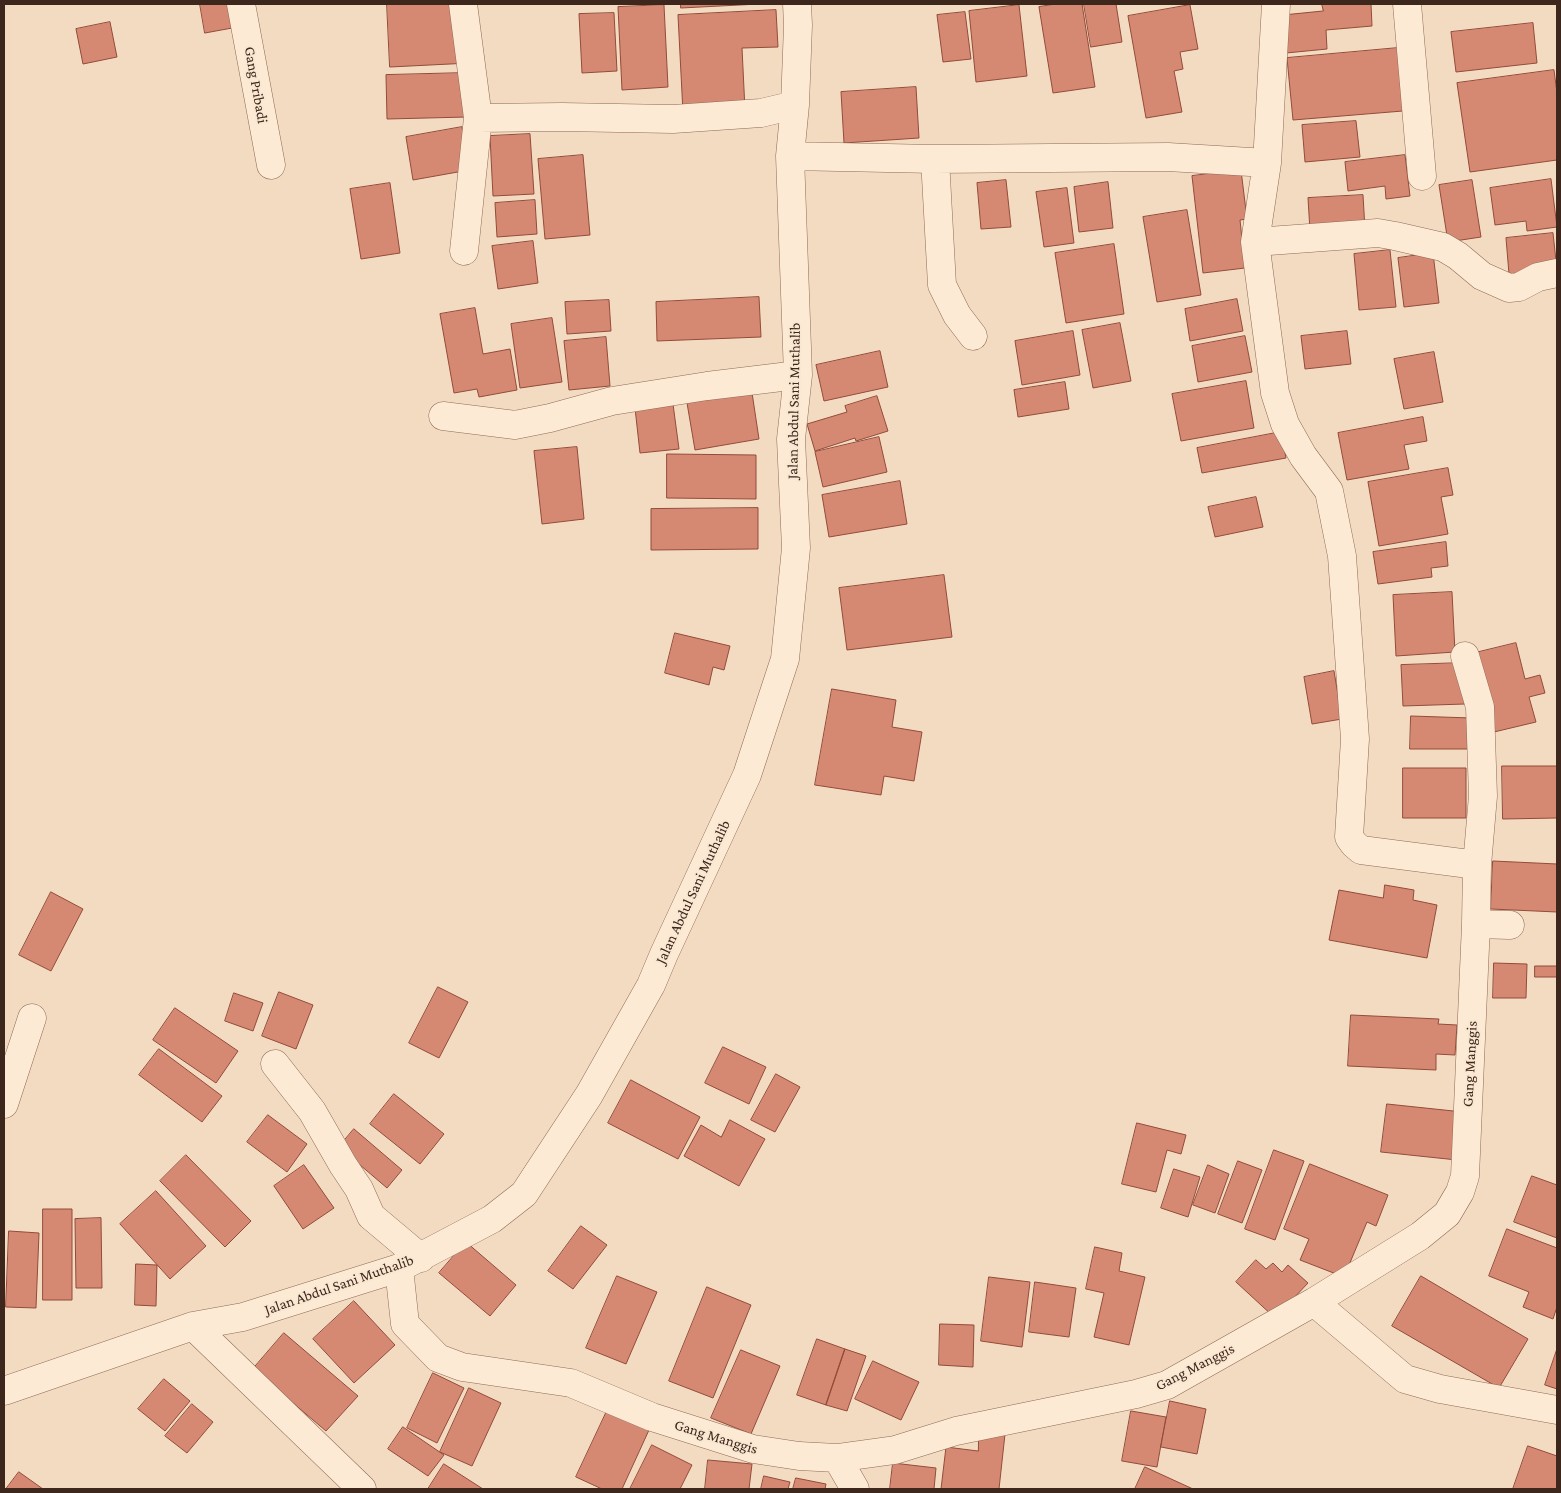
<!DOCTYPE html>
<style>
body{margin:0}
#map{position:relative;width:1561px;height:1493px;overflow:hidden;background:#f3dbc1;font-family:"Crimson Pro",serif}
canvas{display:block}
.frame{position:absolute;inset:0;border:5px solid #3d261c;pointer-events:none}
</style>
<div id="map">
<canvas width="1561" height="1493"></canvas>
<div class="frame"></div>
</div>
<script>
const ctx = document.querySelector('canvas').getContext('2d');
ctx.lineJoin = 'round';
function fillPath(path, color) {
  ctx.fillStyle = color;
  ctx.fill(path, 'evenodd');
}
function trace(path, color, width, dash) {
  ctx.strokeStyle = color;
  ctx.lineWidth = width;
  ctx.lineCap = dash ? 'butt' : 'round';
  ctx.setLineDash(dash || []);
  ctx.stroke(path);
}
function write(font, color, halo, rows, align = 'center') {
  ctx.font = font + ' "Crimson Pro",serif';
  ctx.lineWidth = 4;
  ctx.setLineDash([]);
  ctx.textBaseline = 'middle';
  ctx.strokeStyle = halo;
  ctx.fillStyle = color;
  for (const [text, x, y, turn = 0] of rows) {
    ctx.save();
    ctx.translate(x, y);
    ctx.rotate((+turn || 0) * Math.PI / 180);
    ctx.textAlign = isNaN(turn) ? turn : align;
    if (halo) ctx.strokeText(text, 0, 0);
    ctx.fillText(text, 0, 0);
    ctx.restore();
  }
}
const building = new Path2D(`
 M 200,4 L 239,4 L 243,26 L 205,33 Z
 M 387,4 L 467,4 L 470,63 L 390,67 Z
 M 681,4 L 759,4 L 681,8 Z
 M 1056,4 L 1082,4 L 1095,87 L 1053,93 L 1039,7 Z
 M 1084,4 L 1116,4 L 1122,42 L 1091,47 Z
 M 1322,4 L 1371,4 L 1372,26 L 1326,30 L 1327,49 L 1286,53 L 1283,15 L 1323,11 Z
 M 664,5 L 668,87 L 622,90 L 618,7 Z
 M 1019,5 L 1027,76 L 976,82 L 969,11 Z
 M 1190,5 L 1198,49 L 1180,52 L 1183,69 L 1174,71 L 1182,112 L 1146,118 L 1128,16 Z
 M 776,10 L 778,47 L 742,48 L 745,110 L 683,113 L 678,15 Z
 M 965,12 L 971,59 L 943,62 L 937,15 Z
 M 614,13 L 617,71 L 582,73 L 579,14 Z
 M 110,22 L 117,57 L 83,64 L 76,29 Z
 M 1533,23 L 1537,63 L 1456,72 L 1451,32 Z
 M 1409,47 L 1415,110 L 1293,120 L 1287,58 Z
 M 1554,70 L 1557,93 L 1557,160 L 1470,172 L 1457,83 Z
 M 465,73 L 467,117 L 387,119 L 386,75 Z
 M 916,87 L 919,138 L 844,143 L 841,92 Z
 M 1356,121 L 1360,157 L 1305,162 L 1302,125 Z
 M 462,127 L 469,170 L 413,180 L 406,137 Z
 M 530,134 L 534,194 L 493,196 L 490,136 Z
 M 583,155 L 590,235 L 545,239 L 538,159 Z
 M 1405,155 L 1410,196 L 1386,199 L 1385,186 L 1348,191 L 1345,162 Z
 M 1241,170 L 1247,219 L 1240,220 L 1245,268 L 1203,273 L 1192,176 Z
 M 1551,179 L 1557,227 L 1527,231 L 1526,221 L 1495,225 L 1490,188 Z
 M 1006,180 L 1011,227 L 981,229 L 977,183 Z
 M 1472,180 L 1481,237 L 1448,242 L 1439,185 Z
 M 1108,182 L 1113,228 L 1079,232 L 1074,187 Z
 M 390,183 L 400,253 L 361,259 L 350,189 Z
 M 1067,188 L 1074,243 L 1044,247 L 1036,192 Z
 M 1363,195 L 1365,229 L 1310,231 L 1308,198 Z
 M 535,200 L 537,234 L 497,237 L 495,203 Z
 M 1187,210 L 1201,295 L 1157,302 L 1143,217 Z
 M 1553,233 L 1557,270 L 1509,274 L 1506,238 Z
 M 533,241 L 538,283 L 498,289 L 492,246 Z
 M 1114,244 L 1124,314 L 1066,323 L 1055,253 Z
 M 1390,250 L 1396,307 L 1359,310 L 1354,254 Z
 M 1433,253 L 1439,303 L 1404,307 L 1398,258 Z
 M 759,297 L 761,337 L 657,341 L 656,302 Z
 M 1237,299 L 1243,331 L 1190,341 L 1185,309 Z
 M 609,300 L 611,331 L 567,334 L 565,302 Z
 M 475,308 L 483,354 L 510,349 L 517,390 L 479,397 L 477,389 L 454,393 L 440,314 Z
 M 552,318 L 562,382 L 520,388 L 511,324 Z
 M 1120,323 L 1131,381 L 1093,388 L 1082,330 Z
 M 1073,331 L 1080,375 L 1022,385 L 1015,341 Z
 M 1347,331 L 1351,364 L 1305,369 L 1301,336 Z
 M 1245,336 L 1252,372 L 1198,382 L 1192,346 Z
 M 606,337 L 610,386 L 569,390 L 564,341 Z
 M 880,351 L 888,387 L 824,401 L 816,365 Z
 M 1434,352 L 1443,402 L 1404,409 L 1394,359 Z
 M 1246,381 L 1254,428 L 1181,441 L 1172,394 Z
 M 1065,382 L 1069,409 L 1018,417 L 1014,390 Z
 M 751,386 L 759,439 L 695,450 L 686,397 Z
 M 877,396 L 888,431 L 856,441 L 855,438 L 815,451 L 807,424 L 847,412 L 845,406 Z
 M 673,404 L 679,449 L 640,453 L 635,408 Z
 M 1423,417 L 1427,441 L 1404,445 L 1409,469 L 1347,480 L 1338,433 Z
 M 1281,432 L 1286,458 L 1202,473 L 1197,448 Z
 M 879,437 L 887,472 L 823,487 L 815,452 Z
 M 577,447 L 584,519 L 542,524 L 534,451 Z
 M 667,454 L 756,455 L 756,499 L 667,498 Z
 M 1448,468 L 1453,495 L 1441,497 L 1448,534 L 1379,546 L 1368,482 Z
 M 900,481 L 907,524 L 829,537 L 822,495 Z
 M 1256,497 L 1263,527 L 1215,537 L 1208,507 Z
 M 758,508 L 758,549 L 651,550 L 651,509 Z
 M 1446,542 L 1448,566 L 1431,568 L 1432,577 L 1378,584 L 1373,552 Z
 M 944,575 L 952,637 L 847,650 L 839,588 Z
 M 1452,592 L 1455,652 L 1396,656 L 1393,595 Z
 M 675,633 L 730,646 L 724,670 L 713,667 L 709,685 L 665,673 Z
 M 1516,643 L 1525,679 L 1540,675 L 1545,693 L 1529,697 L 1536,722 L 1494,732 L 1475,653 Z
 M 1463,663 L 1465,704 L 1403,706 L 1401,665 Z
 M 1334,671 L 1342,719 L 1312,724 L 1304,677 Z
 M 832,689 L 896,700 L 892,727 L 922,732 L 914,781 L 884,776 L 881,795 L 815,785 Z
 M 1411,716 L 1472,718 L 1472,749 L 1410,749 Z
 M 1502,766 L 1557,766 L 1557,818 L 1503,819 Z
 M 1403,768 L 1466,768 L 1466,818 L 1403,818 Z
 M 1493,861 L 1557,864 L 1557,912 L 1491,909 Z
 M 1385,885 L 1414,890 L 1413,900 L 1437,905 L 1427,958 L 1329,940 L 1339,890 L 1383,898 Z
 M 51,892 L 83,909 L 51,971 L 19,955 Z
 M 1494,963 L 1527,964 L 1526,998 L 1493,998 Z
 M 1535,966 L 1557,966 L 1557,977 L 1535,977 Z
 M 438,987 L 468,1002 L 439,1058 L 409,1043 Z
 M 279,992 L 313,1005 L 296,1049 L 262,1036 Z
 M 234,993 L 263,1003 L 253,1031 L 225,1021 Z
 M 175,1008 L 238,1051 L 216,1083 L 153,1040 Z
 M 1351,1015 L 1439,1019 L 1438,1024 L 1457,1025 L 1455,1055 L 1436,1054 L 1436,1070 L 1348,1066 Z
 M 723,1047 L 766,1067 L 749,1104 L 705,1083 Z
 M 159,1049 L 222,1096 L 202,1122 L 139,1075 Z
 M 776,1074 L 800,1087 L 775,1132 L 751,1120 Z
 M 631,1080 L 700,1117 L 678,1159 L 608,1123 Z
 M 394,1094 L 444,1134 L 420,1164 L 370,1124 Z
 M 1387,1104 L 1463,1112 L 1457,1160 L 1381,1152 Z
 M 268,1115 L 307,1144 L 287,1172 L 247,1142 Z
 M 730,1120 L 765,1139 L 739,1186 L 684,1156 L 701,1125 L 721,1137 Z
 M 1137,1123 L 1186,1135 L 1181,1154 L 1167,1150 L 1156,1192 L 1122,1184 Z
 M 354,1129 L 402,1170 L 387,1188 L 339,1147 Z
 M 1274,1150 L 1304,1161 L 1275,1240 L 1245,1229 Z
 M 186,1155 L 251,1221 L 225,1247 L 160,1181 Z
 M 1238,1161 L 1262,1170 L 1242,1223 L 1218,1214 Z
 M 1310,1164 L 1388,1195 L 1376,1226 L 1367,1222 L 1344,1277 L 1300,1260 L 1309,1239 L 1284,1229 Z
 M 304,1165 L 334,1208 L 303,1229 L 274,1186 Z
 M 1208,1165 L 1229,1174 L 1215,1213 L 1193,1205 Z
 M 1174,1169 L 1200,1177 L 1188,1217 L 1161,1208 Z
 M 1532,1176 L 1557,1185 L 1557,1238 L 1514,1222 Z
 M 156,1191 L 206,1246 L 170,1279 L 120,1224 Z
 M 43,1209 L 72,1209 L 72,1300 L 43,1300 Z
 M 101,1218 L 102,1288 L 76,1288 L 75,1219 Z
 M 581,1226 L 607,1245 L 573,1289 L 548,1271 Z
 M 1507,1229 L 1557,1248 L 1557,1307 L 1553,1319 L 1523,1307 L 1529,1292 L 1489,1276 Z
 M 9,1231 L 39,1233 L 36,1308 L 6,1307 Z
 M 466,1242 L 516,1285 L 490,1316 L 439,1273 Z
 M 1095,1247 L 1122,1253 L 1119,1271 L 1145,1277 L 1129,1345 L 1094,1337 L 1104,1293 L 1086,1289 Z
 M 1256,1260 L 1266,1269 L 1273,1263 L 1282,1272 L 1288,1265 L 1308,1283 L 1275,1318 L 1236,1282 Z
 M 136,1264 L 157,1265 L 156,1306 L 135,1305 Z
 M 617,1276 L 657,1292 L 626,1364 L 586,1348 Z
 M 1421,1276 L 1528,1339 L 1499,1388 L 1392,1326 Z
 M 989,1277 L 1030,1282 L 1022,1347 L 981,1341 Z
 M 1035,1282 L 1076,1288 L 1069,1337 L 1029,1332 Z
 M 707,1287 L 751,1305 L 713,1398 L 669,1381 Z
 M 354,1301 L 395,1345 L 354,1383 L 313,1339 Z
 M 940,1324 L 974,1325 L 973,1367 L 939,1365 Z
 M 284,1333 L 358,1396 L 326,1431 L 253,1369 Z
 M 817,1339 L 845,1349 L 826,1405 L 797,1395 Z
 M 845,1349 L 866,1356 L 847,1411 L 826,1405 Z
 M 1557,1349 L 1557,1389 L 1545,1385 Z
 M 741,1350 L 780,1366 L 751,1434 L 711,1418 Z
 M 873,1361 L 919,1382 L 901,1420 L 855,1399 Z
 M 433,1373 L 464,1388 L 437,1443 L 407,1428 Z
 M 164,1379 L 190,1401 L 165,1431 L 138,1409 Z
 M 469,1388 L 501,1403 L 472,1466 L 440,1452 Z
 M 1170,1401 L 1206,1409 L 1197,1454 L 1161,1447 Z
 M 192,1404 L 213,1422 L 187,1453 L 165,1436 Z
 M 607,1411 L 649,1430 L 622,1489 L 602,1489 L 576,1477 Z
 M 1131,1411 L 1166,1417 L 1157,1467 L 1122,1461 Z
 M 403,1427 L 444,1455 L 428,1476 L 388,1449 Z
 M 979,1431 L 1005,1434 L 999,1489 L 941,1489 L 946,1447 L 978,1451 Z
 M 652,1445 L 692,1465 L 680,1489 L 630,1489 Z
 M 1528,1446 L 1557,1456 L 1557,1489 L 1513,1489 Z
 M 708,1460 L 752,1464 L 749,1489 L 705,1489 Z
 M 893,1463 L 936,1468 L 934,1489 L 890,1489 Z
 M 444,1464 L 483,1489 L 428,1489 Z
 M 1145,1467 L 1193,1489 L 1135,1489 Z
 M 19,1472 L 43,1489 L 6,1489 Z
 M 764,1476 L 790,1482 L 788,1489 L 761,1489 Z
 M 796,1478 L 826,1484 L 825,1489 L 793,1489 Z`);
fillPath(building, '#d68972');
trace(building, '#924b39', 1);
const minor = new Path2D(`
 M 241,4 L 271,165
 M 463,4 L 478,118 L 562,117 L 673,119 L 761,113 L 795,105
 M 1276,4 L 1267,163 L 1255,242 L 1275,393 L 1285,424 L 1303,456 L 1329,491 L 1342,556 L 1355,739 L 1349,837 L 1354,844 L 1361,850 L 1477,865
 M 1407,4 L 1422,176
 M 790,156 L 935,159 L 1168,157 L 1267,163
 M 935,159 L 942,285 L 957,315 L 973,336
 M 1255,242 L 1378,233 L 1395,236 L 1443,247 L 1458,256 L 1482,276 L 1509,288 L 1519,287 L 1538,277 L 1557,273
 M 464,251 L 478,118
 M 443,416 L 515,425 L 550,418 L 612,401 L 707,386 L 798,375
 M 1476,924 L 1510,925
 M 275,1064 L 312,1111 L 343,1165 L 359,1189 L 371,1216 L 421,1258
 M 4,1104 L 32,1018
 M 399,1268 L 405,1324 L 438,1358 L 462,1367 L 571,1383 L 652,1417 L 753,1449 L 799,1456 L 837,1458 L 895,1450 L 956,1431 L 1136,1394 L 1167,1385 L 1314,1302 L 1420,1236 L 1447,1214 L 1460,1192 L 1465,1176 L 1476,924 L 1477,865 L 1483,796 L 1480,707 L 1465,656
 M 1314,1302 L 1405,1379 L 1440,1389 L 1557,1410
 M 193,1326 L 362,1489
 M 4,1391 L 193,1326 L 243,1317 L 399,1268 L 492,1219 L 524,1194 L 589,1095 L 651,985 L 664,954 L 747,775 L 785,659 L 796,548 L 791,439 L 798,375 L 790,156 L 795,105 L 798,25 L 797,4
 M 837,1458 L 855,1489`);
trace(minor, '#8f6a56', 29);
trace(minor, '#fdead5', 28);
write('15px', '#3d261c', '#fae7d1', [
 ["Gang Pribadi",256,85,80],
 ["Jalan Abdul Sani Muthalib",794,401,-89],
 ["Jalan Abdul Sani Muthalib",693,892,-65],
 ["Gang Manggis",1470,1064,-87],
 ["Jalan Abdul Sani Muthalib",339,1285,-19],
 ["Gang Manggis",1195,1367,-27],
 ["Gang Manggis",716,1437,17]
]);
</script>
